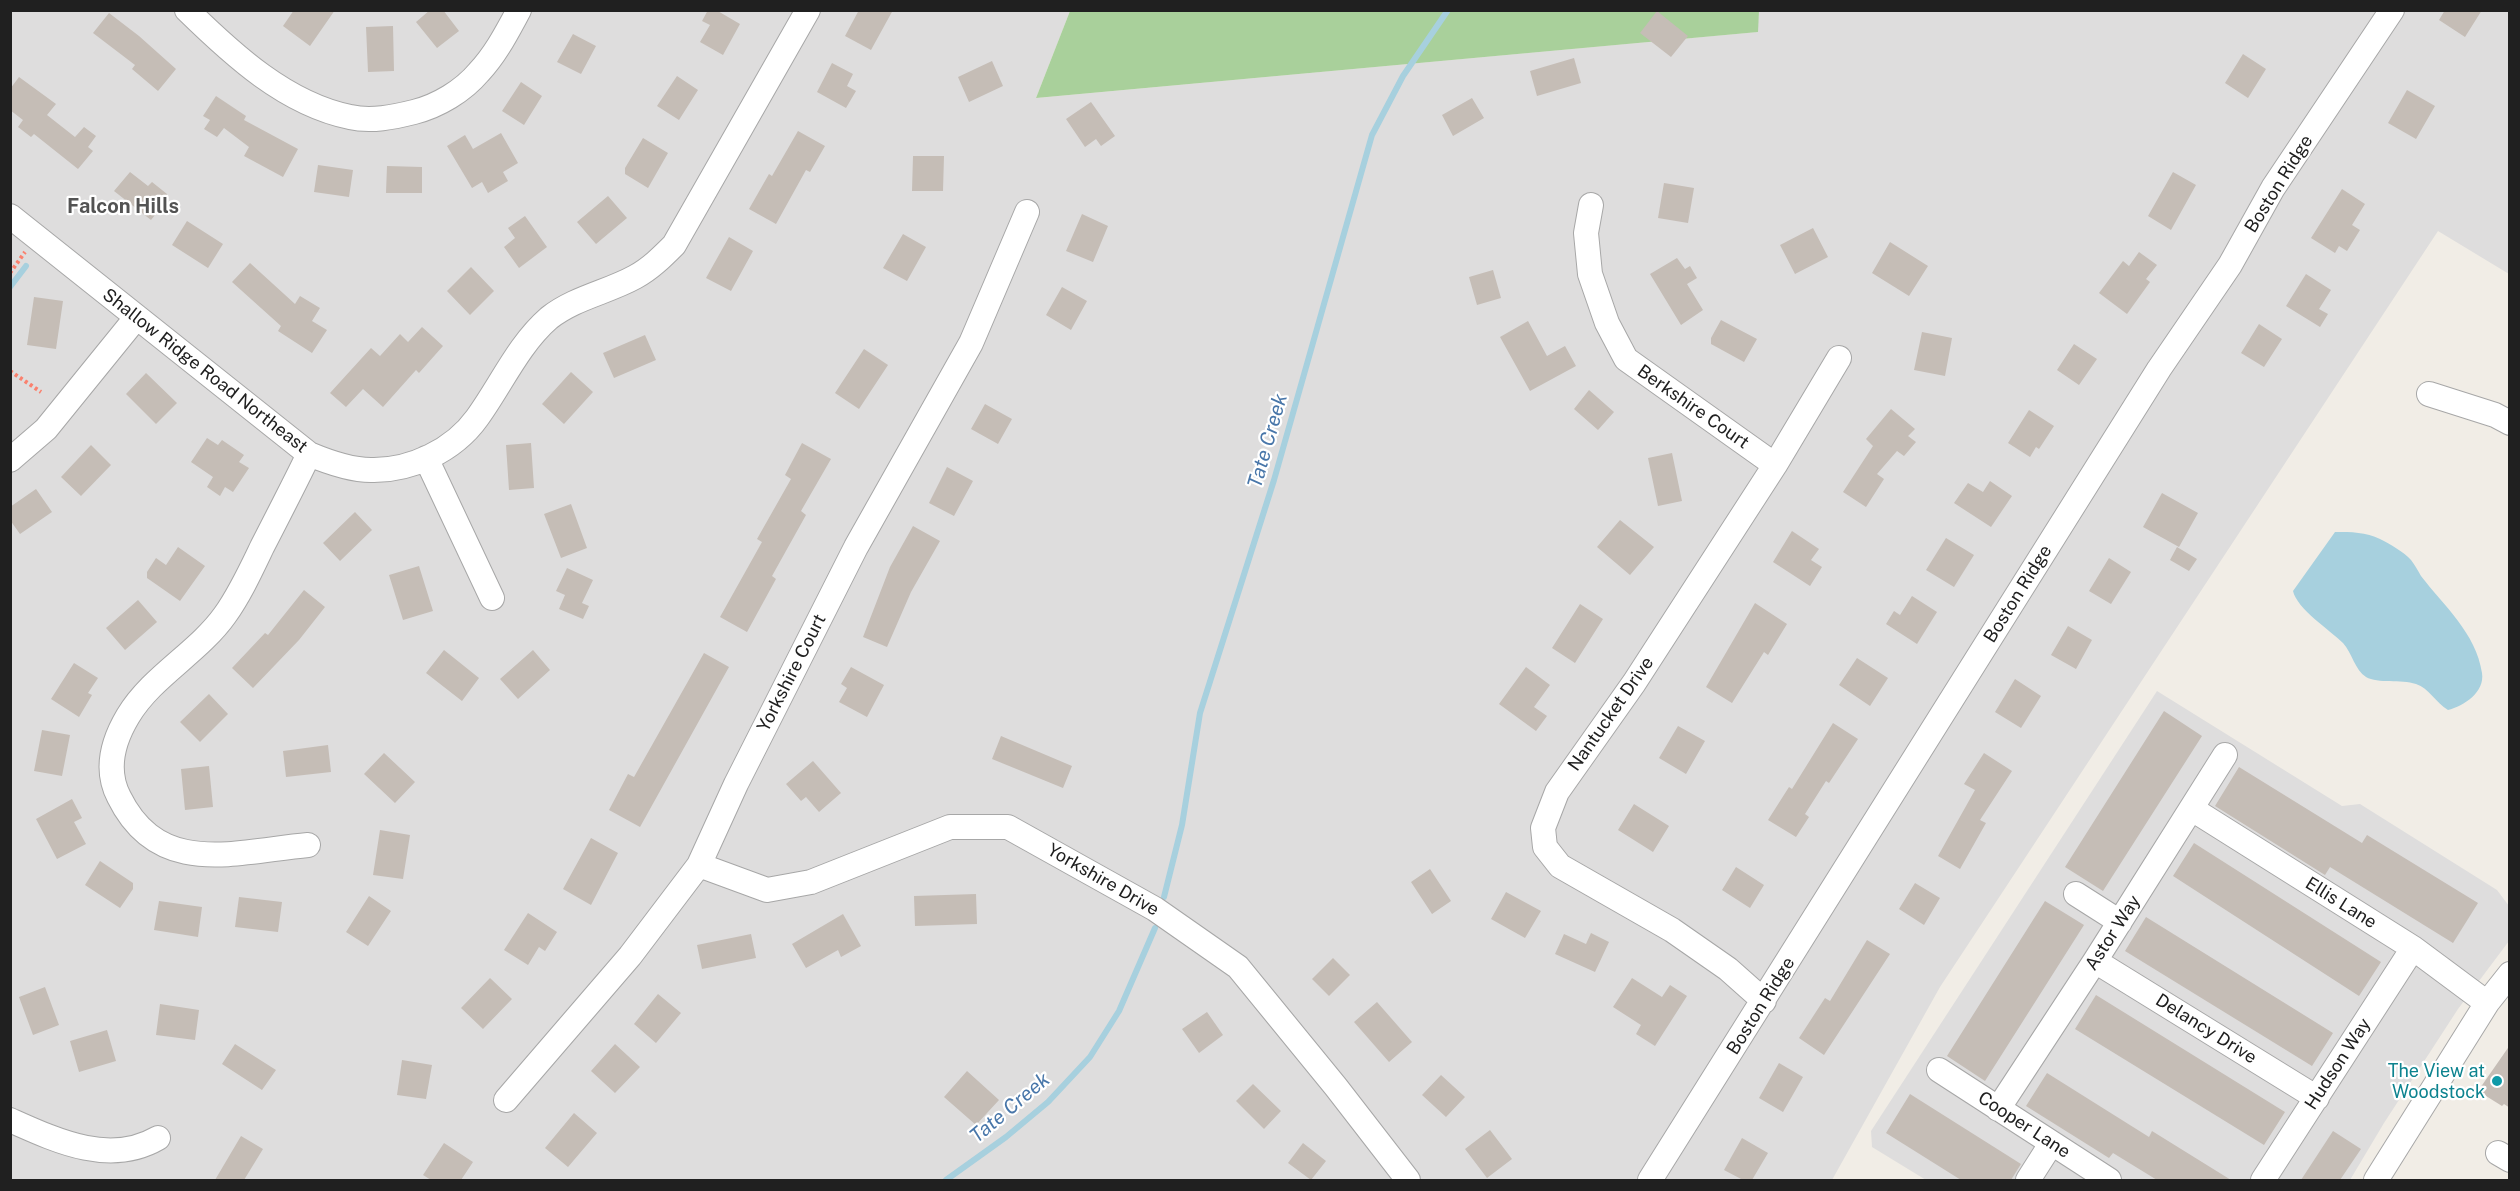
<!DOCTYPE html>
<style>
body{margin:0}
#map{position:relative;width:2520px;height:1191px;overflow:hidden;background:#f1ede6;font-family:"Public Sans",sans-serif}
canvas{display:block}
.frame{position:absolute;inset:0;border:12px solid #202020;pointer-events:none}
</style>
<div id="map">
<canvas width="2520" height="1191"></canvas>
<div class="frame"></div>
</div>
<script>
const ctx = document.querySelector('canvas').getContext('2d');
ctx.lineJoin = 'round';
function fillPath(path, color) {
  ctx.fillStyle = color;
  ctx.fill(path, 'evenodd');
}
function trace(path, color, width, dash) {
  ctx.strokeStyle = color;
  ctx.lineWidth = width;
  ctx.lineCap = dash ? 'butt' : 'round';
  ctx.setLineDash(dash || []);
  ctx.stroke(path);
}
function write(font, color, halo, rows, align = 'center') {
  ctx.font = font + ' "Public Sans",sans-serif';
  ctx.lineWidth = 4.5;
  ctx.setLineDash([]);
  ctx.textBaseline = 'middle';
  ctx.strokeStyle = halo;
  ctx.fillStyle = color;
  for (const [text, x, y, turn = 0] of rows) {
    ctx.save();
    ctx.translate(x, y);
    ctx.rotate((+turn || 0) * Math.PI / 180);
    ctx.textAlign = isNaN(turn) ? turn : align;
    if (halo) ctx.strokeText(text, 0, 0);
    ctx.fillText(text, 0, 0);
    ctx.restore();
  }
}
fillPath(new Path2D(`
 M 10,11 L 1070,11 L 1036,98 L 1757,32 L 1759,11 L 2509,11 L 2509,274 L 2438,231 L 1940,987 L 1832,1180 L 11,1180 Z
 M 2157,691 L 2342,806 L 2360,804 L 2497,890 L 2509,906 L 2509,941 L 2458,1009 L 2384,1123 L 2350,1180 L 1926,1180 L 1872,1147 L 1871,1131 Z`), '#dedddd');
fillPath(new Path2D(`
 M 1070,11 L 1759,11 L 1758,32 L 1036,98 Z`), '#a9d09b');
fillPath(new Path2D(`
 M 2335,532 C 2351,532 2366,532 2380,539 C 2390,544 2404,552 2411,560 C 2415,565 2418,571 2421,576 C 2444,606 2476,633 2482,673 C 2485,692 2464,706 2448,710 C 2436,703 2429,688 2416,684 C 2401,679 2378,684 2366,677 C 2355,670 2352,653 2343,643 C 2330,630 2297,609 2293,591 Z`), '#a7d0de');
trace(new Path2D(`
 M 10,287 L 26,266
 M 1164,897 L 1182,825 L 1200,713 L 1274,480 L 1372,135 L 1403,76 L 1448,10
 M 946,1180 L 1006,1137 L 1048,1102 L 1090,1057 L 1119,1011 L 1155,928`), '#a7d0de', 6);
fillPath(new Path2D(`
 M 294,10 L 335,10 L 310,46 L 283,26 Z
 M 430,10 L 443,10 L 459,31 L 437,48 L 416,22 Z
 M 708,10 L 716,10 L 740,24 L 723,55 L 700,42 L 710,25 L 702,21 Z
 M 859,10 L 893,10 L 871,50 L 845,36 Z
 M 2445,10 L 2482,10 L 2465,37 L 2439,20 Z
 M 1657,11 L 1688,36 L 1671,57 L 1640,33 Z
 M 109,13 L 139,36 L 176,69 L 158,91 L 132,69 L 135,65 L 93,33 Z
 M 393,26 L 394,71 L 368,72 L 366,27 Z
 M 573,34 L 596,46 L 581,74 L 557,62 Z
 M 2243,54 L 2266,69 L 2248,98 L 2225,83 Z
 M 1574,58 L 1581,83 L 1537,96 L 1530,71 Z
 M 992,61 L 1003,86 L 969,102 L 958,77 Z
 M 832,63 L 853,74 L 847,86 L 856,91 L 846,108 L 817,92 Z
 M 677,76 L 698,90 L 679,120 L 657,106 Z
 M 19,77 L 56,104 L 47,115 L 75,137 L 84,127 L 96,136 L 88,147 L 93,151 L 78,169 L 34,134 L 31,137 L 18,127 L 23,120 L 10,110 L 10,89 Z
 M 521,82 L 542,96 L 524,125 L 502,111 Z
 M 2407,90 L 2435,106 L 2416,139 L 2388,123 Z
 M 216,96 L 246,116 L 244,120 L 298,149 L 283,177 L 244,156 L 249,147 L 224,128 L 217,137 L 204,129 L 210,120 L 203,116 Z
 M 1472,98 L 1484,118 L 1453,136 L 1442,115 Z
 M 1091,102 L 1115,136 L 1101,146 L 1096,139 L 1085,147 L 1066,119 Z
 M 798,131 L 825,146 L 810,172 L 806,170 L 776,224 L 749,209 L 769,174 L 772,176 Z
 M 501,133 L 518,163 L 503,172 L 508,181 L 488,193 L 482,182 L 472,188 L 447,146 L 465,135 L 473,149 Z
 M 643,138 L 668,153 L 648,188 L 625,174 L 625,168 Z
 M 913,156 L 944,156 L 943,191 L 912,191 Z
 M 318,165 L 353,170 L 349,197 L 314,192 Z
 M 387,166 L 422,167 L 422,193 L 386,193 Z
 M 130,172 L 148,186 L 152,182 L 167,194 L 167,200 L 151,220 L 114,191 Z
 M 2173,172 L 2196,185 L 2171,230 L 2148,216 Z
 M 1664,183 L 1694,188 L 1688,223 L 1658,218 Z
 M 2342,189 L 2365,204 L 2352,225 L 2360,230 L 2347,251 L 2339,246 L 2335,253 L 2311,238 Z
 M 608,196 L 627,218 L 596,244 L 577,222 Z
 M 1082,214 L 1108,226 L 1093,262 L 1066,251 Z
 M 525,216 L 547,247 L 519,268 L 504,247 L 515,238 L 508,228 Z
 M 187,221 L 223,244 L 208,268 L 172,245 Z
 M 1813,228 L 1828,257 L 1795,274 L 1780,245 Z
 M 903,234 L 926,247 L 907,281 L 883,268 Z
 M 729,237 L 753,251 L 731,291 L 706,278 Z
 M 1890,242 L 1928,266 L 1909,296 L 1872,273 Z
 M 2139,252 L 2157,265 L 2146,279 L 2150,282 L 2127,314 L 2099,293 L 2123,261 L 2129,266 Z
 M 1677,258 L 1685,269 L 1690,266 L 1697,278 L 1687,284 L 1703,310 L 1681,325 L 1650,274 Z
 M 250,263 L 295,304 L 300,296 L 320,308 L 312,321 L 327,330 L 312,353 L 278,331 L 281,326 L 232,282 Z
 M 471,267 L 494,291 L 470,315 L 447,291 Z
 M 1493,270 L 1501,298 L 1477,305 L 1469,277 Z
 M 2306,274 L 2331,290 L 2319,309 L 2328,314 L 2320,327 L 2286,306 Z
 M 1062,287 L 1087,301 L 1071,330 L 1046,315 Z
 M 34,297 L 63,301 L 56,349 L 27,345 Z
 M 1721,320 L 1757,339 L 1744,362 L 1711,344 L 1711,338 Z
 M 1528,321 L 1547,356 L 1565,346 L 1576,366 L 1530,391 L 1500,337 Z
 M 2259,324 L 2282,339 L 2264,367 L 2241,353 Z
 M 422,327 L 443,346 L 419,373 L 416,370 L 383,407 L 363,389 L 346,407 L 330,393 L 371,348 L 380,356 L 400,334 L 408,342 Z
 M 1922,332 L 1952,338 L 1945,376 L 1914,370 Z
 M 645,335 L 656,360 L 614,378 L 603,353 Z
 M 2074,344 L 2097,359 L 2079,385 L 2057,370 Z
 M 864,349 L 888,365 L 859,409 L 835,393 Z
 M 571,372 L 593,392 L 564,424 L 542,404 Z
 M 146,373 L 177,403 L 156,424 L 126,394 Z
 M 1589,390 L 1614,412 L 1598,430 L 1574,409 Z
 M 985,404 L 1012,419 L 998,444 L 971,429 Z
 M 1891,409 L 1915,429 L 1908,436 L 1916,442 L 1904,456 L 1897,451 L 1877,474 L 1884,479 L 1866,507 L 1843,492 L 1873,446 L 1866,439 Z
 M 2029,410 L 2054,426 L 2039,449 L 2036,447 L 2030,457 L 2008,443 Z
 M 207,438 L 218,445 L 222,440 L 244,455 L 239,462 L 249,468 L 233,492 L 225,487 L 220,496 L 207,487 L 213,477 L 191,462 Z
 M 531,443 L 534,488 L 509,490 L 506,445 Z
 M 802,443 L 831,459 L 801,511 L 806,515 L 772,576 L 776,579 L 747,632 L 720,617 L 762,542 L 757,539 L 791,479 L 785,475 Z
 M 91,445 L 111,465 L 81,496 L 61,477 Z
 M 1672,453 L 1682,501 L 1658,506 L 1648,458 Z
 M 947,467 L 973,481 L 954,516 L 929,503 Z
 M 1990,481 L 2012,496 L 1991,527 L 1954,503 L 1968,483 L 1983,492 Z
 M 36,489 L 52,512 L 20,534 L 10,520 L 10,507 Z
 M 2162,493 L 2198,513 L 2179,547 L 2143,527 Z
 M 571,504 L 587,548 L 561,558 L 544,514 Z
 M 355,512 L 372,530 L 340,561 L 323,543 Z
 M 1620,520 L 1654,547 L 1630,575 L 1597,547 Z
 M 913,526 L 940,541 L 911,592 L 887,647 L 863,637 L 890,567 Z
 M 1792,531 L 1819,549 L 1811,560 L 1822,567 L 1810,586 L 1773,562 Z
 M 1946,538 L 1974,555 L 1954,587 L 1926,570 Z
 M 178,547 L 205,566 L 180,601 L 147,578 L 147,572 L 156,558 L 166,565 Z
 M 2177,547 L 2197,559 L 2189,571 L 2170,560 Z
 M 2109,558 L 2131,572 L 2111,604 L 2089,591 Z
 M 419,566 L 433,611 L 403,620 L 389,575 Z
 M 567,568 L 593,580 L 582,603 L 589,606 L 583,619 L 559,609 L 565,595 L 556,591 Z
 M 304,590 L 325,607 L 299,640 L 253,688 L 232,668 L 265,633 L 268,635 Z
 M 1912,596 L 1937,612 L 1917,644 L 1886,624 L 1894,611 L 1900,615 Z
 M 138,600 L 157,622 L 125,650 L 106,628 Z
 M 1755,603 L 1787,624 L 1768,655 L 1764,652 L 1732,703 L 1706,687 Z
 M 1580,604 L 1603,619 L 1575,663 L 1552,648 Z
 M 2068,626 L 2092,640 L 2076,669 L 2051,655 Z
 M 444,650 L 479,678 L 462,701 L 426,673 Z
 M 533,650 L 550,670 L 518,699 L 500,679 Z
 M 704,653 L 729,667 L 640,827 L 609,810 L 628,774 L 634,777 Z
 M 1857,658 L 1888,678 L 1870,706 L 1839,685 Z
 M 74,663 L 98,678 L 88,693 L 92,695 L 79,717 L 51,699 Z
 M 851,667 L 884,685 L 867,717 L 839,702 L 847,688 L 841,684 Z
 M 1526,667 L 1550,685 L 1534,707 L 1547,716 L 1536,731 L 1499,704 Z
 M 2015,679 L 2041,696 L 2021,728 L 1995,712 Z
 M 209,694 L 228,714 L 200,742 L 180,722 Z
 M 2164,711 L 2202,736 L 2103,891 L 2065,867 Z
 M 1833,723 L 1858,739 L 1829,783 L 1826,781 L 1805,814 L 1809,817 L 1796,837 L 1768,820 L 1789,787 L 1792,789 Z
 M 1678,726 L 1705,741 L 1686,774 L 1659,758 Z
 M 42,730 L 70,735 L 62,776 L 34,771 Z
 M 1001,736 L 1072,766 L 1063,788 L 992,759 Z
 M 328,745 L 331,772 L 286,777 L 283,751 Z
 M 384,753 L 415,782 L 395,803 L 364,774 Z
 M 1984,753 L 2012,771 L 1980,820 L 1986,823 L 1960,869 L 1938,856 L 1975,790 L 1964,784 Z
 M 813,761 L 841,793 L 819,812 L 806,797 L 801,801 L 786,784 Z
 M 209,766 L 213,807 L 185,810 L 181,769 Z
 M 2239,767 L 2362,843 L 2367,835 L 2478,903 L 2453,943 L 2330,867 L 2325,875 L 2215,806 Z
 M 72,799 L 82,818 L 74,822 L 86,844 L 57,859 L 36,819 Z
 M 1634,804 L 1669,826 L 1653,852 L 1618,830 Z
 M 380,830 L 410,835 L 403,879 L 373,875 Z
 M 591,838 L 618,853 L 591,905 L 563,889 Z
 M 2194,843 L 2381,962 L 2359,996 L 2173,876 Z
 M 100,861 L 133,883 L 133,889 L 120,908 L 85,885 Z
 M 1736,867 L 1764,885 L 1750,908 L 1722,890 Z
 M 1430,869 L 1451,901 L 1432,914 L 1411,882 Z
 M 1915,883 L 1940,898 L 1924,925 L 1899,909 Z
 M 1506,892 L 1541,911 L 1525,938 L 1491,919 Z
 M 976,894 L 977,924 L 915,926 L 914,896 Z
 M 369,896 L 391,911 L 368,946 L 346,932 Z
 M 239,897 L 282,902 L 278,932 L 235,927 Z
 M 159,901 L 202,907 L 198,937 L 154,930 Z
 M 2045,901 L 2084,925 L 1985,1081 L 1947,1056 Z
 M 528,913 L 557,932 L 545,951 L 539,947 L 528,965 L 504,950 Z
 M 843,914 L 861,946 L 841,957 L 838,950 L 806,968 L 792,944 Z
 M 2146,917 L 2333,1033 L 2312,1066 L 2125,951 Z
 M 1591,933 L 1609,942 L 1595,972 L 1555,954 L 1564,934 L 1586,944 Z
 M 751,934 L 756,958 L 702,969 L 697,945 Z
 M 1867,940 L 1890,954 L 1824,1055 L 1799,1038 L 1825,998 L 1830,1001 Z
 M 1333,958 L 1350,975 L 1329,996 L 1312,979 Z
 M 490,978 L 512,999 L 483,1029 L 461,1008 Z
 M 1632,978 L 1662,997 L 1670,985 L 1687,996 L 1655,1046 L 1636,1034 L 1641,1025 L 1613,1007 Z
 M 45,987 L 59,1025 L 33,1035 L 19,997 Z
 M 658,994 L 681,1013 L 656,1043 L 634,1024 Z
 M 2096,995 L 2285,1112 L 2264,1145 L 2075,1029 Z
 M 1377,1002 L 1412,1042 L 1389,1062 L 1354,1022 Z
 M 160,1004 L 199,1010 L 195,1040 L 156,1035 Z
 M 1207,1012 L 1223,1035 L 1199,1053 L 1182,1029 Z
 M 107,1030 L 116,1061 L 79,1072 L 70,1041 Z
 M 235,1044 L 276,1070 L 262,1090 L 222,1064 Z
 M 615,1044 L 640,1067 L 615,1093 L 591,1071 Z
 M 2510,1045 L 2510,1108 L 2504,1104 L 2502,1106 L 2478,1091 Z
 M 402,1060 L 432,1065 L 426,1099 L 397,1095 Z
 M 1779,1063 L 1803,1077 L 1783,1112 L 1759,1098 Z
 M 967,1071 L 999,1100 L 976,1125 L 944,1097 Z
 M 2047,1073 L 2149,1137 L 2152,1131 L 2231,1180 L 2157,1180 L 2113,1153 L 2109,1158 L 2026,1106 Z
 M 1441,1075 L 1465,1097 L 1446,1117 L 1422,1095 Z
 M 1253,1084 L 1281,1111 L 1264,1129 L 1236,1101 Z
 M 1910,1094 L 2021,1164 L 2011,1180 L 1961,1180 L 1886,1133 Z
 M 574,1113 L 597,1133 L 568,1167 L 545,1148 Z
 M 1490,1130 L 1512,1159 L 1487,1178 L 1465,1149 Z
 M 2333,1131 L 2361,1149 L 2340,1180 L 2301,1180 Z
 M 241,1136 L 263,1149 L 244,1180 L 215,1180 Z
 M 1742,1138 L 1768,1153 L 1752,1180 L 1743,1180 L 1724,1170 Z
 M 444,1143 L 473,1162 L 461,1180 L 431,1180 L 423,1175 Z
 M 1303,1143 L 1326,1161 L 1311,1180 L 1288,1163 Z`), '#c5bdb6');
const minor = new Path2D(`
 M 187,10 C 233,55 286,104 350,117 C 371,122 394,117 414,112 C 438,106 463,91 479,72 C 496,54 507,32 519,10
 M 1591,205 L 1586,233 L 1590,274 L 1607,323 L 1626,359 L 1775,465
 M 10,216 L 309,454 C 328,462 350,470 371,470 C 411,471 454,450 477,418 C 501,385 518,345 549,318 C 574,298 608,292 635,277 C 650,269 662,257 674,245 L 808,10
 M 2429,394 L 2495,415 L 2510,423
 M 426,458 L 492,598
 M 10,460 L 46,429 L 136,318
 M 2192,809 L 2413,948 L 2487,1003
 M 308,845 C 234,852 159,878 119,797 C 105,770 113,741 128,716 C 152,676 198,653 225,615 C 240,594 251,570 262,547 C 278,516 294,485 309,454
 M 699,865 L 767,890 L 811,882 L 950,827 L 1008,827 L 1155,909 L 1238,967 L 1336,1087 L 1408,1180
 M 2076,894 L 2120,922
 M 2095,961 L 2317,1098
 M 1764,1001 L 1728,969 L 1672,930 L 1560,866 L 1545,847 L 1543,828 L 1557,792 L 1634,683 L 1775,465 L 1839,358
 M 1939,1070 L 2109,1180
 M 506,1100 L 630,956 L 699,865 L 736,784 L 856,547 L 971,343 L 1027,212
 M 1998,1109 L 2095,961 L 2225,755
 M 10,1120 C 57,1141 110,1166 158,1138
 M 2498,1153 L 2510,1160
 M 1650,1180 L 2159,369 L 2230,265 L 2273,188 L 2392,10
 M 2028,1180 L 2051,1144
 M 2263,1180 L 2413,948
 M 2376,1180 L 2487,1003 L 2510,974`);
trace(minor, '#a7a7a7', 26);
trace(new Path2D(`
 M 10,273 L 25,252
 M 10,371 L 41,392`), '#fa816e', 4, [3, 3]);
trace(minor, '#fff', 24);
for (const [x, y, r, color] of [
 [2497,1081,6,"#0f9aa8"]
]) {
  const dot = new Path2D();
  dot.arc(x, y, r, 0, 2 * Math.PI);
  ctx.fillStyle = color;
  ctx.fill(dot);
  trace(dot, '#fff', 2);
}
write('18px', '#202020', '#fff', [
 ["Boston Ridge",2279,184,-58],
 ["Shallow Ridge Road Northeast",205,371,38],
 ["Berkshire Court",1693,407,35],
 ["Boston Ridge",2018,594,-58],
 ["Yorkshire Court",792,673,-63],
 ["Nantucket Drive",1611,714,-55],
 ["Yorkshire Drive",1103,880,30],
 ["Ellis Lane",2341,903,32],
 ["Astor Way",2113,933,-57],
 ["Boston Ridge",1761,1006,-58],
 ["Delancy Drive",2206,1029,32],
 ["Hudson Way",2338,1064,-57],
 ["Cooper Lane",2024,1125,33]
]);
write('18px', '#0d838f', '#fff', [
 ["The View at",2485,1071],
 ["Woodstock",2485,1092]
], 'right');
write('bold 20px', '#535353', '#fff', [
 ["Falcon Hills",123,207]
]);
write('italic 20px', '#4876a9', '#fff', [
 ["Tate Creek",1268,441,-74],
 ["Tate Creek",1010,1108,-40]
]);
</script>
